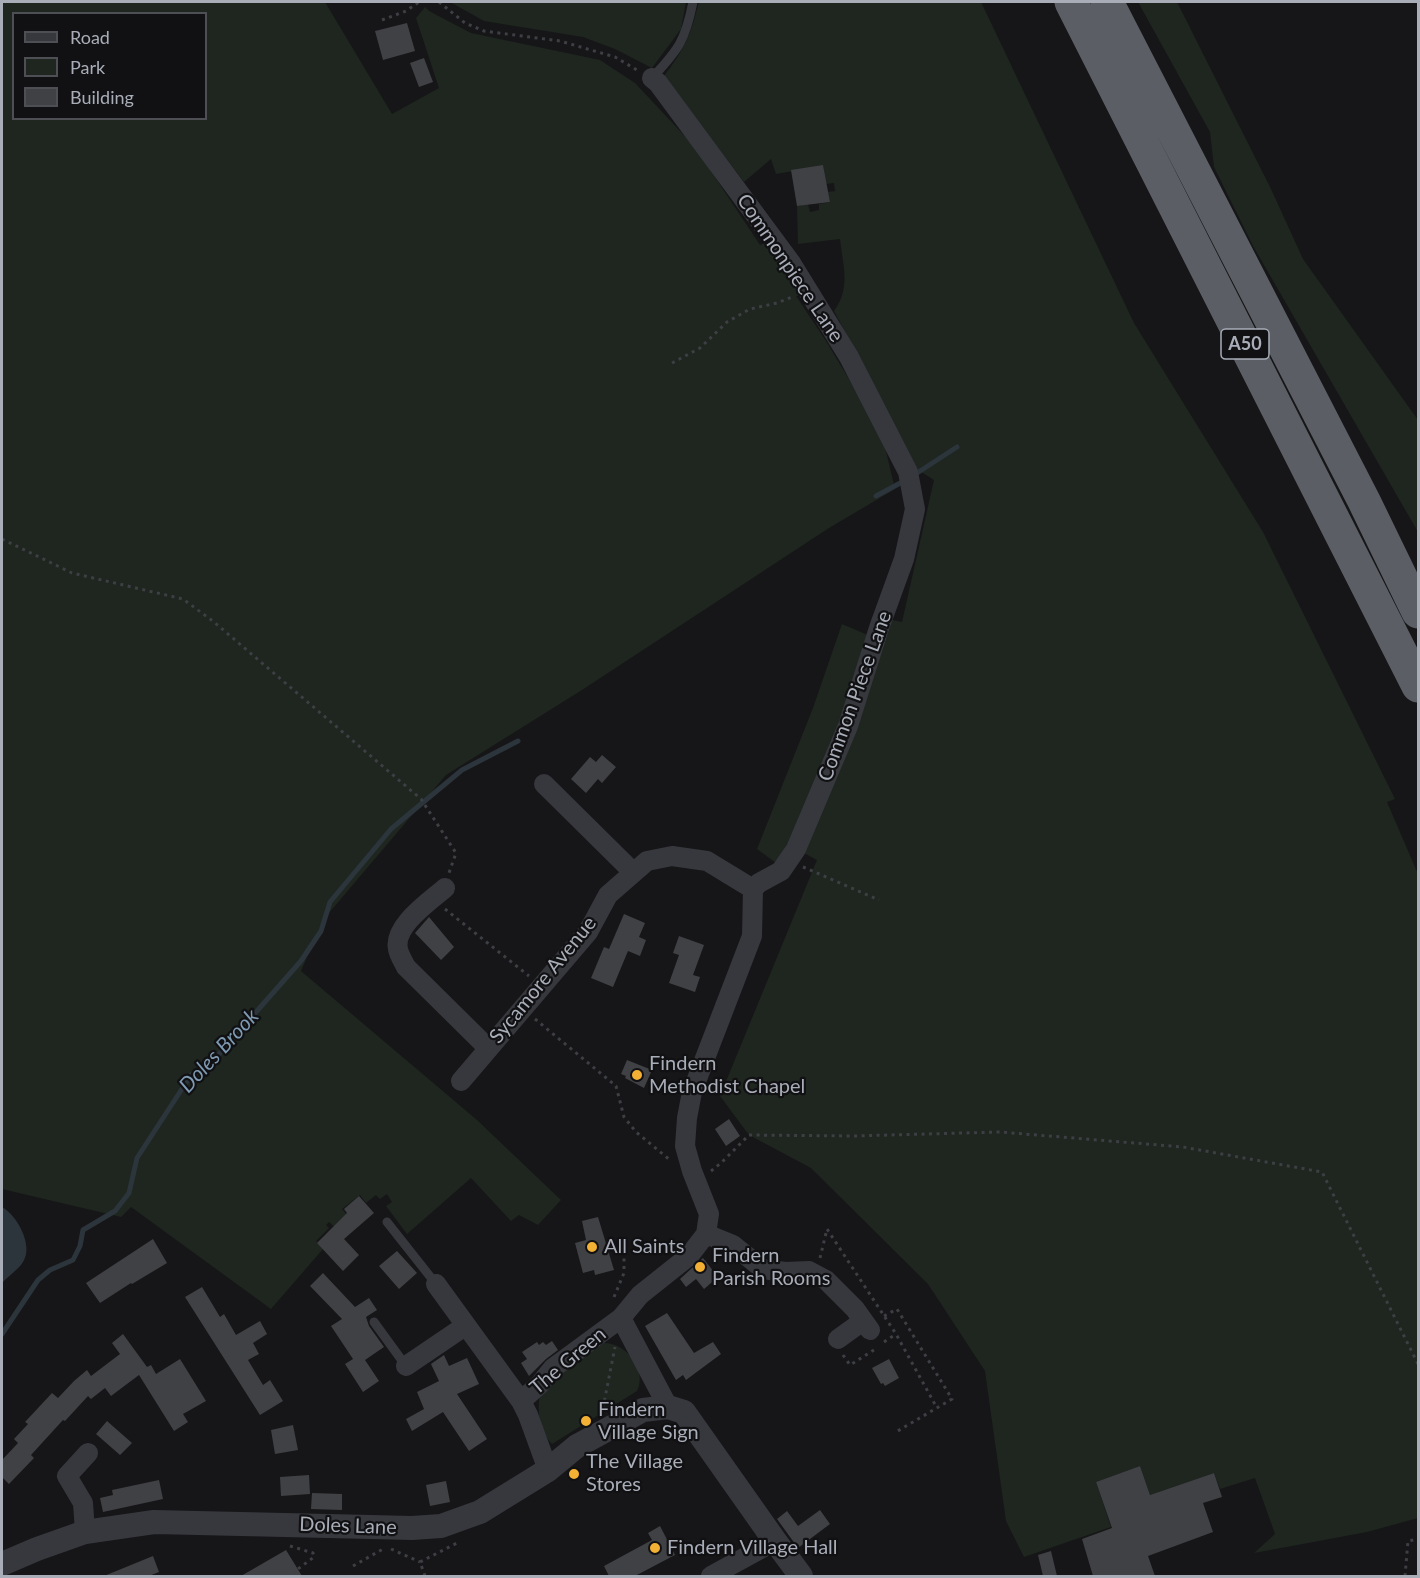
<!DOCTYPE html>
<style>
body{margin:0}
#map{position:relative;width:1420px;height:1578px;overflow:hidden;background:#161618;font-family:Lato,sans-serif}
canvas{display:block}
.frame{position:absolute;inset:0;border:3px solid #a8adb8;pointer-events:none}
.legend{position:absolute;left:12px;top:12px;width:195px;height:108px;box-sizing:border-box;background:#111113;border:2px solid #4d4f55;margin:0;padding:8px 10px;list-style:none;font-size:18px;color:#a8adb8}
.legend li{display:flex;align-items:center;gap:12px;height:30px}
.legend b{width:30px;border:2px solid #4d4f55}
</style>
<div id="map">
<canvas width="1420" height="1578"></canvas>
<div class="frame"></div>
<ul class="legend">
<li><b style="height:8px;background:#37383d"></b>Road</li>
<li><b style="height:16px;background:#1e261f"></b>Park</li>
<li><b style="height:16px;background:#404145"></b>Building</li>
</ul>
</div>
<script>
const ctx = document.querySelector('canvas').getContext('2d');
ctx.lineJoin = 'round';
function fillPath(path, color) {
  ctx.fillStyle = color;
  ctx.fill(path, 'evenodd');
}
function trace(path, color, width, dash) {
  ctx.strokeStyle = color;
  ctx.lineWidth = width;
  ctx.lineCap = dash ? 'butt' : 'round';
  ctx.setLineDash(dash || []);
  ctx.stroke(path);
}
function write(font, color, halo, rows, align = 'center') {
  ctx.font = font + ' Lato,sans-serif';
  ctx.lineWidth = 4.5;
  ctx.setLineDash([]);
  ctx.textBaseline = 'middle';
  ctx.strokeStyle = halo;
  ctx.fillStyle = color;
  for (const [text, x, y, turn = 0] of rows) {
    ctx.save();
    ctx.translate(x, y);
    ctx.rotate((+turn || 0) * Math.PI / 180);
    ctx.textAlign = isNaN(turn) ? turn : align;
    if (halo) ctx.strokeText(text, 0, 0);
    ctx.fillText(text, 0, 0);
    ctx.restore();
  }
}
fillPath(new Path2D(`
 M 2,2 L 325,2 L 392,114 L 439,88 L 416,18 L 425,7 L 429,11 L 471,33 L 600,60 L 635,83 L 695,147 L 760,245 L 773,239 L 810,295 L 796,296 L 826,341 L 864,404 L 885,447 L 895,489 L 829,528 L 582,690 L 446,775 L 323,920 L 301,971 L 477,1120 L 561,1200 L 538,1225 L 519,1215 L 511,1221 L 471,1178 L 407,1234 L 386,1206 L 392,1202 L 387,1194 L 380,1199 L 376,1195 L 366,1203 L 360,1195 L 342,1209 L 349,1217 L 345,1236 L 329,1222 L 326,1225 L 329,1228 L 316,1241 L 323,1249 L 271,1309 L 131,1207 L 121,1217 L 2,1189 ZM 14,14 L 206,14 L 206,118 L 14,118 Z
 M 450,2 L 686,2 L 681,29 L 652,68 L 615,49 L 583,37 L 484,21 Z
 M 699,2 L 981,2 L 1134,323 L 1263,532 L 1395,799 L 1387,802 L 1418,874 L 1418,1518 L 1367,1532 L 1254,1553 L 1275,1534 L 1255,1478 L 1220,1489 L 1214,1473 L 1150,1495 L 1140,1466 L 1096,1482 L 1111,1527 L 1024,1557 L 1006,1521 L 985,1371 L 928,1284 L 811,1168 L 749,1135 L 720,1096 L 817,860 L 787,844 L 776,863 L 757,849 L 813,708 L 842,624 L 882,641 L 887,619 L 902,622 L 934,480 L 918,470 L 834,311 C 851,288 843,266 840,239 L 798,244 L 797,206 L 808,204 L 810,212 L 819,210 L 819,204 L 830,202 L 828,192 L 835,191 L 834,183 L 826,184 L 823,166 L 776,174 L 771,159 L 744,182 L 664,76 C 686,47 690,36 699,2 Z
 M 1138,2 L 1177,2 L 1271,189 L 1303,259 L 1418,420 L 1418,532 L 1253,246 L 1214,167 L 1210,132 Z
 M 603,1343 C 625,1342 648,1369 637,1391 L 552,1444 C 544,1436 540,1427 539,1415 C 539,1407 538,1400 541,1392 C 547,1379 589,1353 603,1343 Z`), '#1e261f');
fillPath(new Path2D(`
 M 2,1207 C 17,1215 34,1246 23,1262 C 18,1270 8,1276 2,1283 Z`), '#2c353c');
trace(new Path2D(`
 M 914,475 L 957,447
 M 876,496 L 906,480
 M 2,1334 L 38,1280 L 50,1270 L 73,1260 L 80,1246 L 83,1230 L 115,1211 L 129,1193 L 137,1158 L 191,1075 L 212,1062 L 301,961 L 321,931 L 330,902 L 391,829 L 462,770 L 518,741`), '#2c353c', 5);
fillPath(new Path2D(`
 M 407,23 L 415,51 L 383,60 L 375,31 Z
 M 424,58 L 433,82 L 419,87 L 410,63 Z
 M 823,165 L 830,202 L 797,206 L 791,170 Z
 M 602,755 L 616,767 L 602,783 L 598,779 L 586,793 L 571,779 L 590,757 L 596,762 Z
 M 624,914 L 645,923 L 639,937 L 646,940 L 640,956 L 628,951 L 613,987 L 591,978 L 604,947 L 609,949 Z
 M 429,917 L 454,947 L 441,960 L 415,933 Z
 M 679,936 L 704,945 L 693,975 L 700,977 L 695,992 L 669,983 L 679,955 L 673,953 Z
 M 627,1060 L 652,1070 L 644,1088 L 625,1078 L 626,1076 L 621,1074 Z
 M 729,1119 L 740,1136 L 726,1146 L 715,1129 Z
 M 359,1196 L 374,1213 L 344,1239 L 359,1255 L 343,1271 L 317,1243 L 347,1213 L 344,1209 Z
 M 598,1217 L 614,1270 L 595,1275 L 594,1270 L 583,1273 L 575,1243 L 586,1240 L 582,1221 Z
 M 153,1239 L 167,1263 L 132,1284 L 131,1283 L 100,1303 L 86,1283 Z
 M 397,1251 L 417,1273 L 399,1289 L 379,1266 Z
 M 703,1258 L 718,1277 L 704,1289 L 696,1279 L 686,1287 L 680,1279 Z
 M 323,1273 L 355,1307 L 369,1298 L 377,1310 L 366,1317 L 369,1326 L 384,1347 L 365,1360 L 379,1381 L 363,1392 L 345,1364 L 353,1359 L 331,1326 L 342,1319 L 310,1286 Z
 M 202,1287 L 220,1317 L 224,1314 L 236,1335 L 260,1321 L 267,1334 L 253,1343 L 259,1354 L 248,1360 L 263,1385 L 270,1380 L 283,1401 L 260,1415 L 185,1297 Z
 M 667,1313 L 694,1353 L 713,1342 L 721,1354 L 686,1380 L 683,1375 L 676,1380 L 645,1326 Z
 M 123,1334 L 147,1367 L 151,1365 L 156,1374 L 180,1359 L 206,1401 L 183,1414 L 188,1422 L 174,1431 L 139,1375 L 111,1396 L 105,1388 L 91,1399 L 88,1396 L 65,1421 L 63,1420 L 31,1455 L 34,1458 L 9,1484 L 2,1477 L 2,1460 L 18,1443 L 14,1439 L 28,1424 L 25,1422 L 52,1393 L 58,1398 L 74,1381 L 87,1370 L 91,1376 L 120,1354 L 112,1343 Z
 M 552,1341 L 558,1350 L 546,1359 L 529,1376 L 521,1363 L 527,1359 L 522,1352 L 537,1342 L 539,1345 L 543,1342 L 546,1345 Z
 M 444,1355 L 449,1366 L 467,1358 L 479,1384 L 457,1394 L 487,1439 L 469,1451 L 443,1412 L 412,1431 L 406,1419 L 424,1409 L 417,1392 L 439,1381 L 431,1364 Z
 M 889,1359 L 899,1378 L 885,1386 L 883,1383 L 881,1384 L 872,1368 Z
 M 107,1421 L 132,1443 L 120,1455 L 96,1434 Z
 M 293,1425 L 298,1450 L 275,1454 L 271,1430 Z
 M 1140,1466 L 1150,1495 L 1214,1473 L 1222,1497 L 1203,1503 L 1213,1532 L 1148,1556 L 1155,1576 L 1093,1576 L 1082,1539 L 1112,1528 L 1096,1482 Z
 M 309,1475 L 310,1494 L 281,1496 L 280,1477 Z
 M 159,1480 L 163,1499 L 103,1512 L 100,1498 L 113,1495 L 112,1490 Z
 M 446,1481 L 450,1502 L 430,1506 L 426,1485 Z
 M 312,1493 L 342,1494 L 342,1510 L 311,1509 Z
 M 820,1510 L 830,1524 L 798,1548 L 777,1519 L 787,1511 L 798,1526 Z
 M 660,1526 L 675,1555 L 635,1576 L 609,1576 L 604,1566 L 652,1540 L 648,1533 Z
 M 286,1550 L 302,1576 L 241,1576 Z
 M 1051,1551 L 1057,1576 L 1043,1576 L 1038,1555 Z
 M 153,1556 L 159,1572 L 149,1576 L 104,1576 Z`), '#404145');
trace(new Path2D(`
 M 439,2 L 465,23 L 484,31 L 560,41 L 615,57 L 637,70
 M 382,20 L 406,11 L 419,2
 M 672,363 L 700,348 L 727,322 L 750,309 L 777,303 L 792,297
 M 2,539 L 72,573 L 183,599 L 214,622 L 421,799 L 456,853 L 449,873
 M 803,867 L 879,900
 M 445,909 L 529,976
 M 535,1019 L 616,1086 L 624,1117 L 636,1132 L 670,1160
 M 711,1171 L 721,1163 L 749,1135 L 853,1136 L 1000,1132 L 1183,1147 L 1322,1172 L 1418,1364
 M 820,1258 L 827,1229 L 896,1334 L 937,1408
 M 614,1297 L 624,1273 L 624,1257
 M 884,1316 L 897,1309 L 952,1399 L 896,1432
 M 884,1342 L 896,1334
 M 843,1355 L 850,1365 L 877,1348
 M 603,1408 L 615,1347
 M 290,1546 L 313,1553 L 314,1557 L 294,1572
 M 391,1549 L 420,1562
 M 353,1566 L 383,1549
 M 425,1576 L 420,1562 L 459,1542
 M 1405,1576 L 1408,1541 L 1418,1539`), '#3d3f44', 3, [3, 4.5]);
trace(new Path2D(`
 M 652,78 C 679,49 685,41 693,2
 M 387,1222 L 436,1284
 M 374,1322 L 406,1366`), '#37383d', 9);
trace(new Path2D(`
 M 544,784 L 633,872
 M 445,888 C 429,902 393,926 398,949 C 399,955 403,961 406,967 L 488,1048
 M 461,1081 L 588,932 L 608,895 L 647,861 L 672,856 L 707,861 L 753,889
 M 706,1234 L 733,1245 L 763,1269 L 785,1272 L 809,1271 L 826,1280 L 855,1309 L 870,1330
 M 436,1284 L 521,1401 L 528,1415 L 548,1470
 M 621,1318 L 668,1407
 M 838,1339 L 863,1321
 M 406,1366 L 465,1326
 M 521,1401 L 540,1384 L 553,1368 L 621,1318 L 640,1295 L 689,1256 L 706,1234 L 709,1214 L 692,1171 L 685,1146 L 687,1118 L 692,1092 L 752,936 L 753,889 L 759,883 L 781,871 L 796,849 L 848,726 L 879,628 L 904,559 L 915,509 L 908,472 L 849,357 L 791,263 L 658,83 L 652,78
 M 85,1532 L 83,1503 L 67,1476 L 88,1453
 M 711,1576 L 775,1541`), '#37383d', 20);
trace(new Path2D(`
 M 2,1564 L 37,1549 L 85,1532 L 154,1522 L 371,1527 L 412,1528 L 441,1526 L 480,1512 L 548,1470 L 577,1446 L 643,1410 L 668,1407 L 684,1412 L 775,1541 L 801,1576`), '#37383d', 24);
trace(new Path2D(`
 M 1071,2 L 1418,686
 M 1107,2 L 1364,501 L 1418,612`), '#5b5e65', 33);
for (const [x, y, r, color] of [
 [637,1075,6,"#f2b134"],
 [592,1247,6,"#f2b134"],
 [700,1267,6,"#f2b134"],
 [586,1421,6,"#f2b134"],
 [574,1474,6,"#f2b134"],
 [655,1548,6,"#f2b134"]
]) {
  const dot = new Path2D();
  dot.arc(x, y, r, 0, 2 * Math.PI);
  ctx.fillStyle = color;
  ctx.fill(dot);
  trace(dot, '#111113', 2);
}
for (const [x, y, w] of [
 [1245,344,48]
]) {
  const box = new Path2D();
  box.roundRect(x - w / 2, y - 15, w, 30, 4.5);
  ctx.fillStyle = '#111113';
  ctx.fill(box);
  trace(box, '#a8adb8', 1.5);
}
write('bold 18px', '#a8adb8', null, [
 ["A50",1245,344]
]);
write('20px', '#a8adb8', '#111113', [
 ["Commonpiece Lane",790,268,56],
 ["Common Piece Lane",855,696,-70],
 ["Sycamore Avenue",543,980,-51],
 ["The Green",568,1361,-40],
 ["Doles Lane",348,1526,2]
]);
write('20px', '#a8adb8', '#111113', [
 ["Findern",649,1064],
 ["Methodist Chapel",649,1087],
 ["All Saints",604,1247],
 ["Findern",712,1256],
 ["Parish Rooms",712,1279],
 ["Findern",598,1410],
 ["Village Sign",598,1433],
 ["The Village",586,1462],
 ["Stores",586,1485],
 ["Findern Village Hall",667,1548]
], 'left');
write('italic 21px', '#7f9bb3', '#111113', [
 ["Doles Brook",219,1051,-47]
]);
</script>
